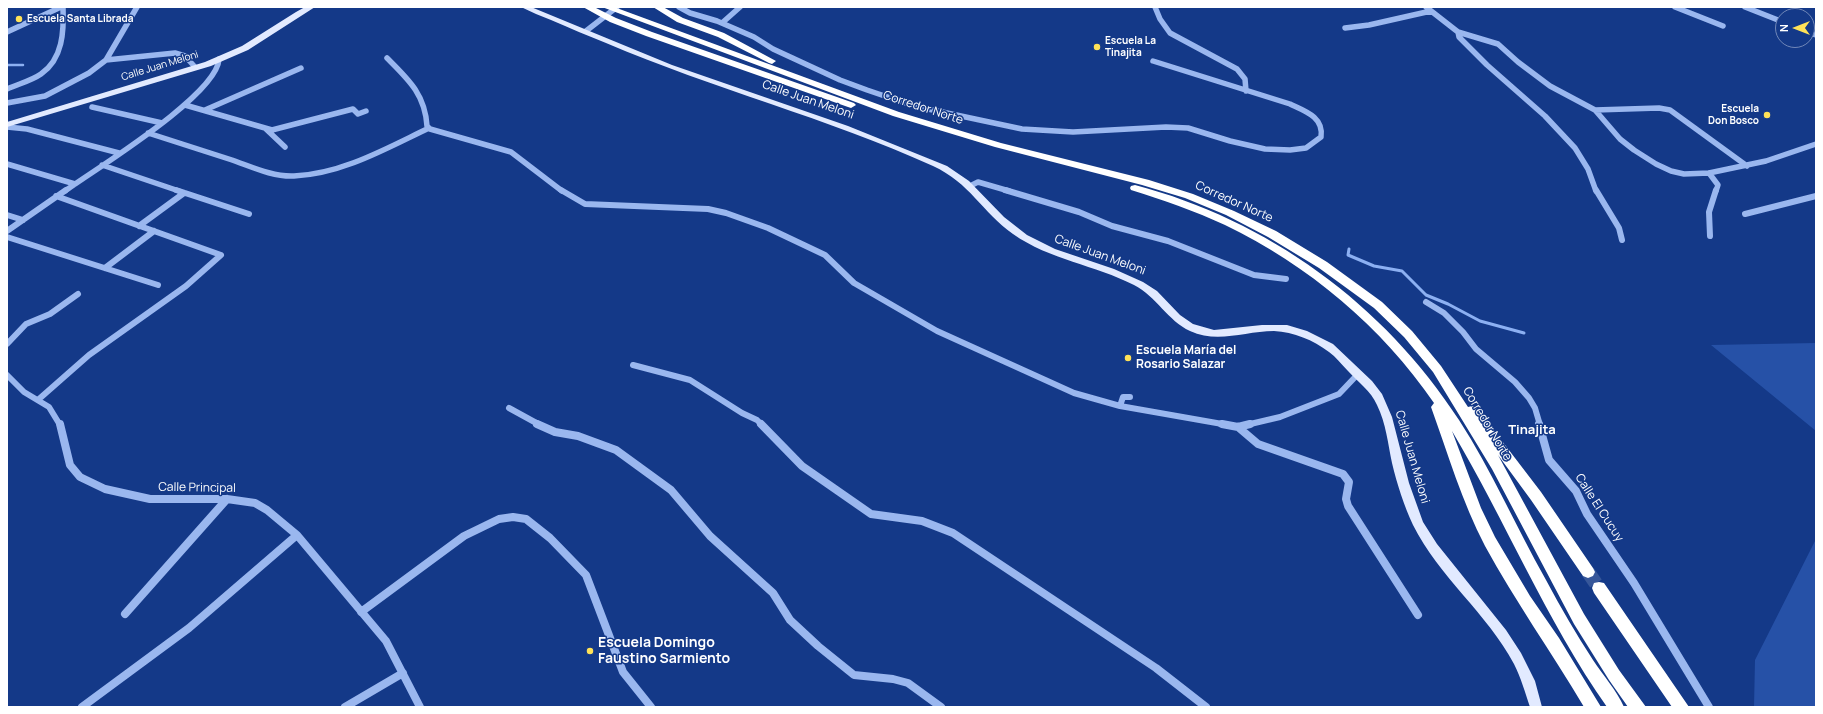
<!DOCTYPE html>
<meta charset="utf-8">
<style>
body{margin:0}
#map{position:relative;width:1823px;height:714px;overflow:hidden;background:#143988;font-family:Manrope,sans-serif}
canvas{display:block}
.frame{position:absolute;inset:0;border:8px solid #fff;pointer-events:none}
.north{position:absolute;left:1775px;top:8px;width:40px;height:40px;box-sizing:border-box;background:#143988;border:1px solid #7288b8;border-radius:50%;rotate:270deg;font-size:11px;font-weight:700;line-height:16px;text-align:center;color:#fff}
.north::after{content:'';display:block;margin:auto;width:14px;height:18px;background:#ffe258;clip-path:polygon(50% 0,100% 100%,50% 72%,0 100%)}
</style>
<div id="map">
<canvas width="1823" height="714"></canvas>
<div class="frame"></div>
<div class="north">N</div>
</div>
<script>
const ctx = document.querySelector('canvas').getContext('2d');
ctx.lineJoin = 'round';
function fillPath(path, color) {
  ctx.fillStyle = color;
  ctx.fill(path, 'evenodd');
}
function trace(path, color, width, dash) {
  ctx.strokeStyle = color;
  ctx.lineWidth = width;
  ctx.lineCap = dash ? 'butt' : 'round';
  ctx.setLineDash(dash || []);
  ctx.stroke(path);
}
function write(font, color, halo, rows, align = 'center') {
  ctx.font = font + ' Manrope,sans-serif';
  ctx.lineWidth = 3;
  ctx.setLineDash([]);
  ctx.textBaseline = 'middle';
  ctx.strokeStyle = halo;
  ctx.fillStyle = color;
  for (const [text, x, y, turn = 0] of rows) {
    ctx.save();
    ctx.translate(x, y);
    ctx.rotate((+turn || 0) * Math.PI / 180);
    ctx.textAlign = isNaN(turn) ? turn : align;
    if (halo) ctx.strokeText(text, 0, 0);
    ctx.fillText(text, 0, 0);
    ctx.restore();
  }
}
fillPath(new Path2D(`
 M 1816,343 L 1816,431 L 1711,345 Z
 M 1816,539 L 1816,707 L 1754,707 L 1755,660 Z`), '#2651a7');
trace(new Path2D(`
 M 7,65 L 23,65`), '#8cb0f2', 2.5);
trace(new Path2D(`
 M 1349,249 L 1348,255 L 1374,266 L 1402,271 L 1426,295 L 1448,304 L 1480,321 L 1524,333`), '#8cb0f2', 3);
trace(new Path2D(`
 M 1588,572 L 1599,588`), '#37579a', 14, [14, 7]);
trace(new Path2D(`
 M 679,7 L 690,13 L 717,21 L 754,37 L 773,49 L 840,80 L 867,90 L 914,106 L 1022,129 L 1073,132 L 1166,127 L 1188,128 L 1230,141 L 1265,149 L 1290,150 L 1306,148 L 1321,137 C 1324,117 1305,111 1290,104 L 1153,61
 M 1155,7 L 1160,19 L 1170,33 L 1237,69 L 1245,79 L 1246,91
 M 1426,7 L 1458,32 L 1459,37 L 1487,65 L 1545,116 L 1575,148 L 1588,169 L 1596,191
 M 1675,7 L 1723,26
 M 1745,7 L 1783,22
 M 722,23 L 740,7
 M 1345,28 L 1369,25 L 1431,11
 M 586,31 L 617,7
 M 1807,31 L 1816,35
 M 7,32 L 61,7
 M 1458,32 L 1498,44 L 1518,62 L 1550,86 L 1595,110 L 1620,139 L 1634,150 L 1656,164 L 1671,171 L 1684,174 L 1709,173 L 1766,161 L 1816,144
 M 387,58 C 408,79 425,94 427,126 L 430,129 L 511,152 L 562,191
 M 106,60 L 175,53 L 185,56 L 195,67
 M 7,89 C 18,84 31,81 41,74 C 63,59 64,31 63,7
 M 7,103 L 45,96 L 89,73 L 106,60 L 137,7
 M 185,105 L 272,130 L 353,109 L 358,114 L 366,111
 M 92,107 L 162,123
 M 205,110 L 301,68
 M 1595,110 L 1659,108 L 1670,110 L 1747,166
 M 7,127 L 27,129 L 119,153
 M 266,129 L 285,147
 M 148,133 C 176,142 204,151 232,160 C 252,167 273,177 294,176 C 342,174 387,148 429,128
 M 7,164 L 75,184
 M 102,165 L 179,191
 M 1709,173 L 1718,185 L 1716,191
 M 970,186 L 978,182 L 1009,191
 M 65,191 C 97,168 217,95 219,59`), '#9ab7ef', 5.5);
trace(new Path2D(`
 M 176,190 L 249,214
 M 561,190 L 585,204 L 708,209 L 726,213 L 768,228 L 825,255 L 854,283 L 937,331 L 1074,393 L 1120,406 L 1228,425
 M 1005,190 L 1079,212 L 1112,226 L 1168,241 L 1254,275 L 1286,279
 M 1596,190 L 1619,228 L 1622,240
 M 1745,214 L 1816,196
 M 7,215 L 23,220
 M 139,226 L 184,193
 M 7,231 L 66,190
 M 1710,236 L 1709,212 L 1716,190
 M 7,237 L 158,285
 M 105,268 L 154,231
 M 1426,302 L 1444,313 L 1463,332 L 1476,349 L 1515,382 L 1529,398 L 1535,408 L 1540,425
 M 7,344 L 26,324 L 50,314 L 78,294
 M 633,365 L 690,380 L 742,413 L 757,420 L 762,425
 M 7,375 L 24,392 L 49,407 L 60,425
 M 39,399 L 89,355 L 186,286 L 221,255 L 56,196
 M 1120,406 L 1123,397 L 1130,397
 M 509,408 L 540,425
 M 1246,425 L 1280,417 L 1339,394 L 1358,374`), '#9ab7ef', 6);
trace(new Path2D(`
 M 60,424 L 70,465 L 80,477 L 105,489 L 150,499 L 227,499 L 255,503 L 267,510 L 297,535 L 386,641 L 420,707
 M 537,424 L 555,432 L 578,436 L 616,450 L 671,490 L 710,536 L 773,593 L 790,620 L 818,646 L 854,675 L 893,679 L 908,683 L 941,707
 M 761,424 L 802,466 L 871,514 L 922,521 L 953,533 L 1156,668 L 1206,707
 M 1222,424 L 1238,427 L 1250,424
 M 1539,424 L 1549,460 L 1576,491 L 1587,514 L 1634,583 L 1709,707
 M 1238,427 L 1258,444 L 1343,474 L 1349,482 L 1346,499 L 1348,506 L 1418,615
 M 361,612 L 464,536 L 499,519 L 513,517 L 526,519 L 550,538 L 586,575 L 623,672 L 651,707
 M 125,614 L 227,499
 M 82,707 L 189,628 L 297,535
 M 345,707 L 403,673`), '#9ab7ef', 8);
fillPath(new Path2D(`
 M 305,7 L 315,7 L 248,50 L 211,66 L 7,127 L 7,122 L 205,62 L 242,46 L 296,12 Z
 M 521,7 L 531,7 L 672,65 L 848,126 L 947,166 L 969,181 L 1004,217 L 1027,235 L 1055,249 L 1114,269 L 1143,282 L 1157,291 L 1180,315 L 1193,324 L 1214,330 L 1262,325 L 1287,325 L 1307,331 L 1333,344 L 1372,381 L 1382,394 L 1392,417 L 1409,483 L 1423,522 L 1437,544 L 1506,630 L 1521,653 L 1535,681 L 1542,707 L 1530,707 C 1525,692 1521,678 1514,664 C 1487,613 1439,577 1413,525 C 1404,506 1397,484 1392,463 C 1388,444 1386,423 1377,405 C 1371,391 1358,382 1348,371 C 1341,364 1336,357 1329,352 C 1313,340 1294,332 1274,331 C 1245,331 1218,344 1190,331 C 1168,321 1156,296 1134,285 C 1095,265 1050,260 1013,234 C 982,212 970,183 933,166 C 827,118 714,89 606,43 C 588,36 570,28 551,20 C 541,16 531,12 521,7 Z`), '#e2eaff');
fillPath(new Path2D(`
 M 583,7 L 594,7 L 616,18 L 652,32 L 854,103 L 856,105 L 851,108 L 848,107 L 646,36 L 610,22 Z
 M 602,7 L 614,7 L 899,112 L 1001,143 L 1149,180 L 1193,194 L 1234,211 L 1276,231 L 1327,262 L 1382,302 L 1412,331 L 1441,366 L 1468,407 L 1472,406 L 1476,407 L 1541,492 L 1593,568 L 1595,572 L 1593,576 L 1588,578 L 1583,576 L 1531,500 L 1498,455 L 1584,614 L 1619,670 L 1646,707 L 1628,707 L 1609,680 L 1574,624 L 1492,469 L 1433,372 L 1404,337 L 1374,308 L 1319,268 L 1268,237 L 1226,215 L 1185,198 L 1142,185 L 995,147 L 893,116 Z
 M 653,7 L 663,7 L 683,18 L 724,33 L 776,61 L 772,64 L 769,63 L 718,37 L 677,22 Z
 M 1135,185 C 1268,220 1384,304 1459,420 C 1492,471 1516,527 1546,580 C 1561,608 1576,634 1593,660 C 1603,675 1617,691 1624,707 L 1607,707 C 1546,620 1506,522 1452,431 L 1481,508 L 1495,537 L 1530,596 L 1559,638 L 1601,707 L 1584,707 C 1552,653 1515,601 1485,546 C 1462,502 1448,454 1431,407 L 1434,403 C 1382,327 1308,265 1225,225 C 1195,211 1163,200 1131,190 L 1130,188 L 1131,186 Z
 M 1599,582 L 1604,583 L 1689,707 L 1672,707 L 1594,593 L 1592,588 L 1594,583 Z`), '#fff');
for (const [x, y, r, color] of [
 [19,19,4,"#ffe258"],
 [1097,47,4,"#ffe258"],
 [1767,115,4,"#ffe258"],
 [1128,358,4,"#ffe258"],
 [590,651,4,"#ffe258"]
]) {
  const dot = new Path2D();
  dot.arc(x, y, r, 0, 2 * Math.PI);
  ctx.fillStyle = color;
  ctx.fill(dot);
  trace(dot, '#143988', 1.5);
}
write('bold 10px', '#fff', '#143988', [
 ["Escuela Santa Librada",27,19],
 ["Escuela La",1105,41],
 ["Tinajita",1105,53],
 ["Escuela",1759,109,"right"],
 ["Don Bosco",1759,121,"right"]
], 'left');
write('10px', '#fff', '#143988', [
 ["Calle Juan Meloni",160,66,-17]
]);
write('12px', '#fff', '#143988', [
 ["Calle Juan Meloni",808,100,19],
 ["Corredor Norte",923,108,18],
 ["Corredor Norte",1234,202,24],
 ["Calle Juan Meloni",1100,255,20],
 ["Corredor Norte",1487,424,59],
 ["Calle Juan Meloni",1412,457,74],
 ["Calle Principal",197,488,1],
 ["Calle El Cucuy",1599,508,57]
]);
write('bold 12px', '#fff', '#143988', [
 ["Escuela María del",1136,351],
 ["Rosario Salazar",1136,365]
], 'left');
write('bold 13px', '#fff', '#143988', [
 ["Tinajita",1532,430]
]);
write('bold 14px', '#fff', '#143988', [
 ["Escuela Domingo",598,643],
 ["Faustino Sarmiento",598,659]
], 'left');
</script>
